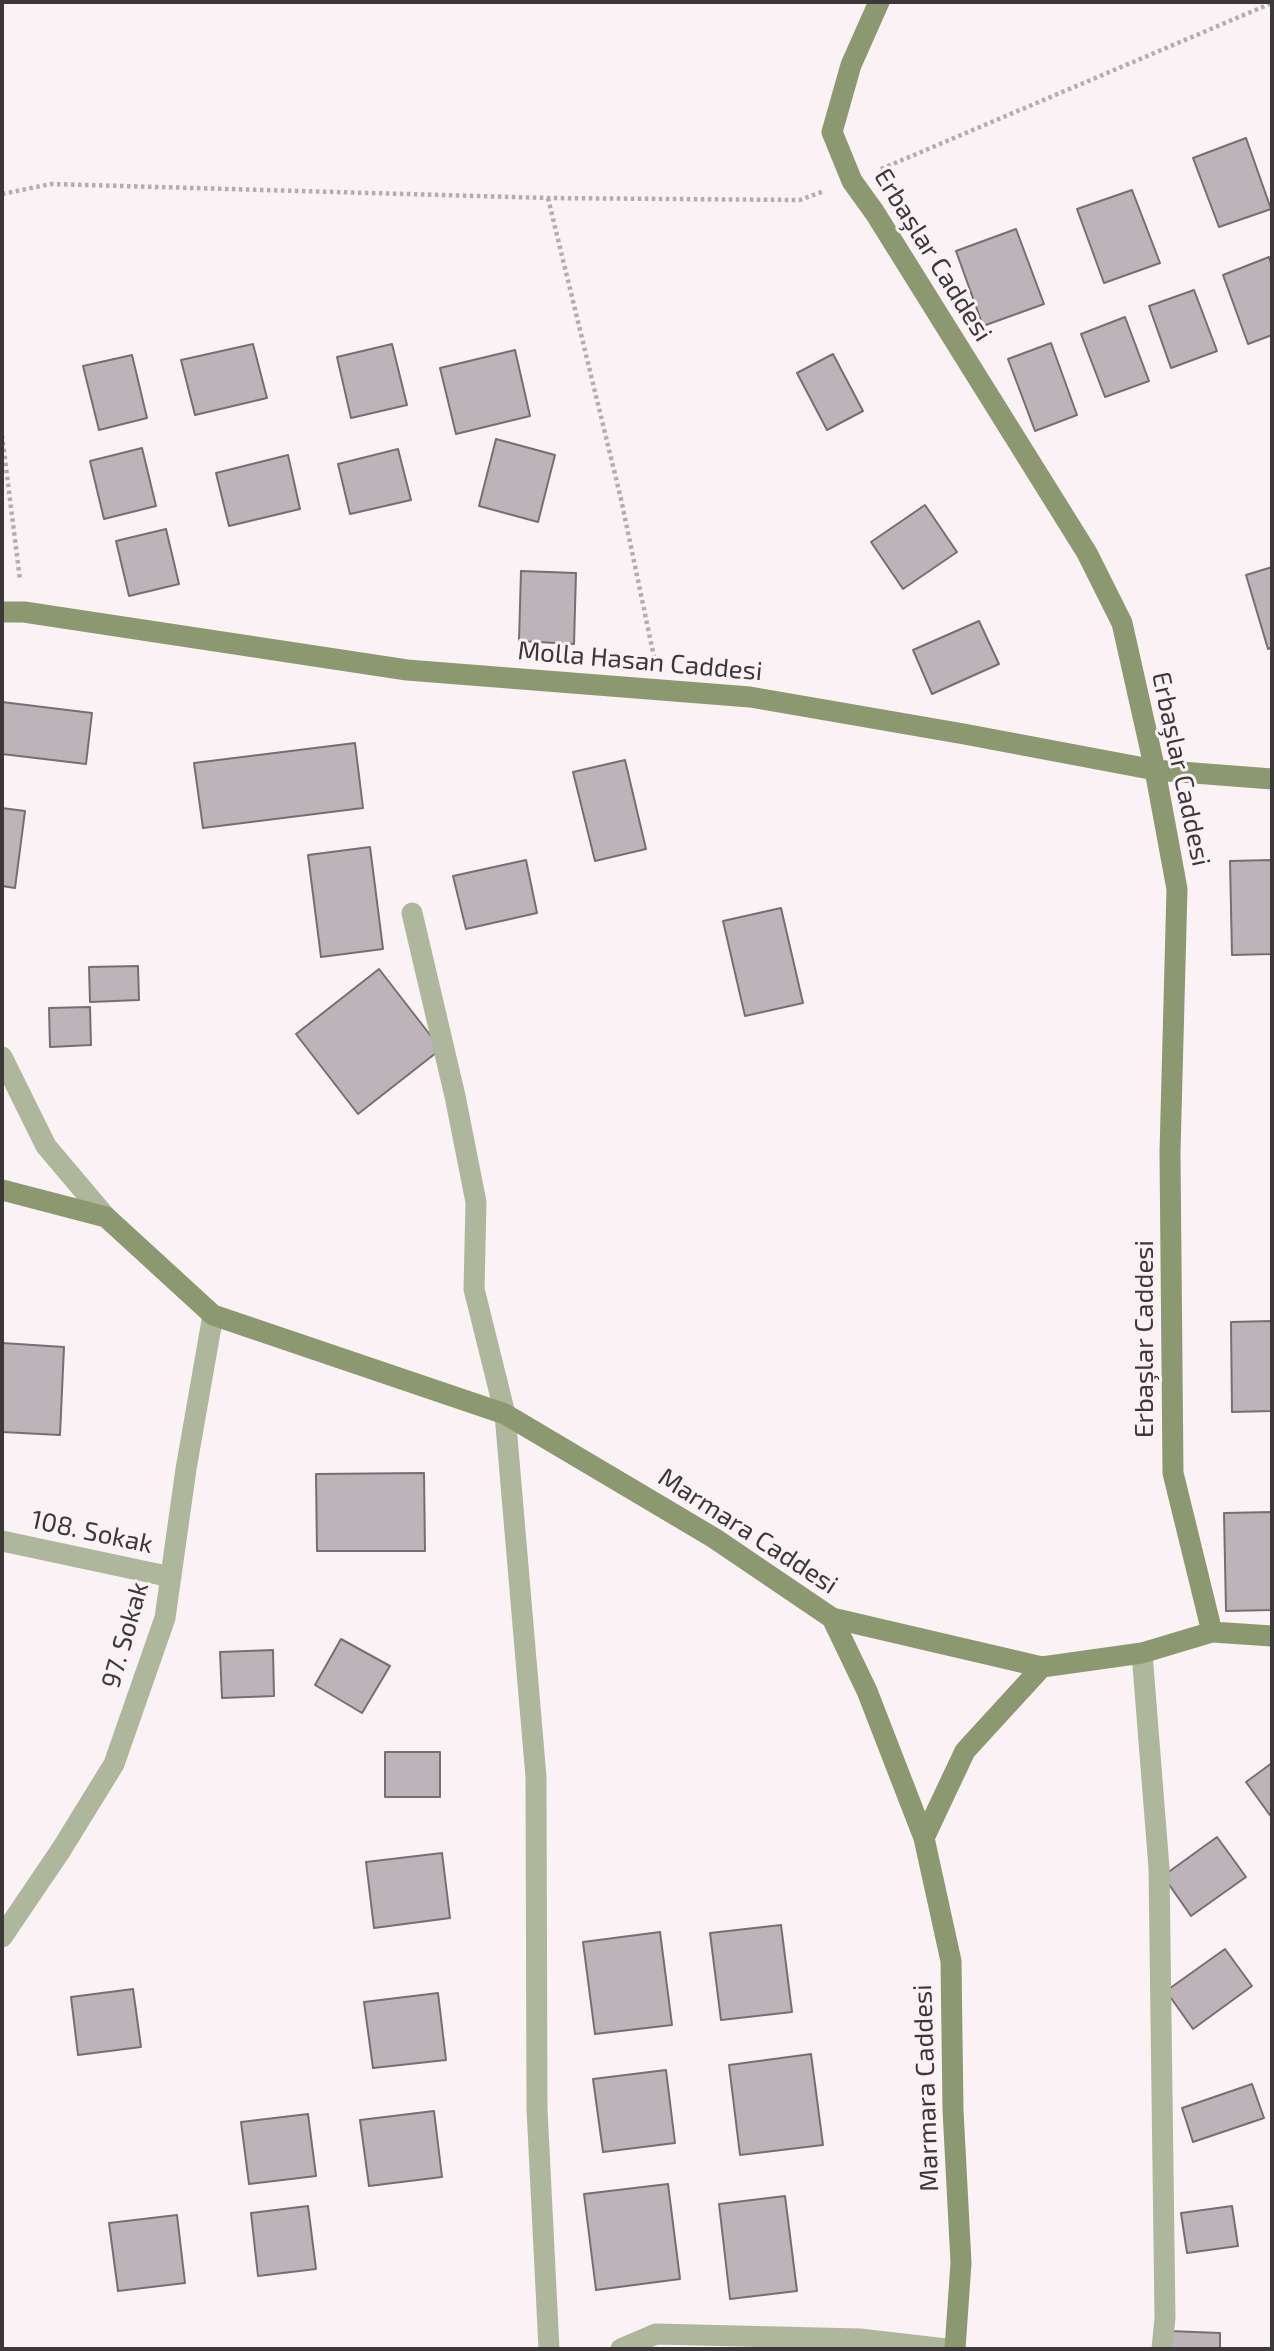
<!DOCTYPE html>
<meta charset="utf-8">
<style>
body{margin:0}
#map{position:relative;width:1274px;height:2351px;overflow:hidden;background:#fbf2f6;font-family:"Exo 2",sans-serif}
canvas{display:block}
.frame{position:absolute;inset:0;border:4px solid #3c383a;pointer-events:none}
</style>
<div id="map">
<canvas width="1274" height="2351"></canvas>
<div class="frame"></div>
</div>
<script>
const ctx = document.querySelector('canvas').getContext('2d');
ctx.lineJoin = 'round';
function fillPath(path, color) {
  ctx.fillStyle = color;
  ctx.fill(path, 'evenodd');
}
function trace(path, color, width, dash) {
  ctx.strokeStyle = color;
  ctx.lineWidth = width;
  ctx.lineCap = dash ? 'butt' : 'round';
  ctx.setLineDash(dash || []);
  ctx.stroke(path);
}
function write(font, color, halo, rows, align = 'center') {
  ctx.font = font + ' "Exo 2",sans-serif';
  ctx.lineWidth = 6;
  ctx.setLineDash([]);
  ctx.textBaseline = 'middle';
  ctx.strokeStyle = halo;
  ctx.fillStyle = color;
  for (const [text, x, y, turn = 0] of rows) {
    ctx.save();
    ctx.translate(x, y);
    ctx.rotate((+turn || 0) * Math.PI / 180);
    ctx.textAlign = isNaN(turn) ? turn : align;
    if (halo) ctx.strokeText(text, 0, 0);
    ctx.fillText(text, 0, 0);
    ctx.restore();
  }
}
const building = new Path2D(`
 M 1246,138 L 1271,209 L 1219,227 L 1193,158 Z
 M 1132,190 L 1160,263 L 1104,283 L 1077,209 Z
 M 1016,229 L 1044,304 L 983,326 L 956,251 Z
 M 1269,257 L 1272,267 L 1272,335 L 1248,344 L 1223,275 Z
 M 1194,290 L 1217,351 L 1171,368 L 1149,306 Z
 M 1125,317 L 1149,381 L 1105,397 L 1081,334 Z
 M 1051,343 L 1077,415 L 1035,431 L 1008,359 Z
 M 253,344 L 267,398 L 195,415 L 181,360 Z
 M 392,344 L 407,405 L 351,418 L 337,357 Z
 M 515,350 L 530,416 L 456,434 L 440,368 Z
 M 833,354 L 863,411 L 827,430 L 797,373 Z
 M 132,355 L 147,418 L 99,430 L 83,366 Z
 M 496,439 L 555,455 L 538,522 L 479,506 Z
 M 142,448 L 156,506 L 104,519 L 90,461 Z
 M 398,449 L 411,500 L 350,514 L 338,464 Z
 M 288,455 L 300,509 L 229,526 L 216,473 Z
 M 925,505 L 957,552 L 903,589 L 871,542 Z
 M 166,529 L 179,584 L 129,596 L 116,541 Z
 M 1272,567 L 1272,647 L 1268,649 L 1246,575 Z
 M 521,571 L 576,573 L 574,644 L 519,641 Z
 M 979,621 L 999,664 L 932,694 L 913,650 Z
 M 2,702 L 92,713 L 86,764 L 2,754 Z
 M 355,743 L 363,808 L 203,828 L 194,763 Z
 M 625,760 L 646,849 L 595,861 L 573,772 Z
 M 2,808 L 25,811 L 15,888 L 2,886 Z
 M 370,847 L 383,949 L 321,957 L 308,855 Z
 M 526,860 L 537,913 L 466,929 L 453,876 Z
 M 1272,860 L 1272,954 L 1232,955 L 1230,861 Z
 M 781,908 L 803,1003 L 745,1016 L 723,921 Z
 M 138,966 L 139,1000 L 90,1002 L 89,967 Z
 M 379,969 L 441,1049 L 358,1114 L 296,1034 Z
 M 90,1007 L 91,1045 L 50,1047 L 49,1008 Z
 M 1272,1321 L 1272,1411 L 1232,1412 L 1231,1322 Z
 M 2,1343 L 64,1347 L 60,1435 L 2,1432 Z
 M 424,1473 L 425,1551 L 317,1551 L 316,1474 Z
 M 1272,1512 L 1272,1610 L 1226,1611 L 1224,1513 Z
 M 341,1639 L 390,1666 L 362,1713 L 315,1685 Z
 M 273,1650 L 274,1696 L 222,1698 L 220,1652 Z
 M 385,1752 L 440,1752 L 440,1797 L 385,1797 Z
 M 1272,1763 L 1272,1818 L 1246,1782 Z
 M 1217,1837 L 1246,1877 L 1191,1916 L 1163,1876 Z
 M 442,1853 L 450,1918 L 374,1928 L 366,1862 Z
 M 781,1925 L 792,2012 L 721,2020 L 710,1933 Z
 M 660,1932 L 672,2025 L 595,2034 L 583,1942 Z
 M 1225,1949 L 1252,1986 L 1193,2029 L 1166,1991 Z
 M 133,1989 L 141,2047 L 78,2055 L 71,1997 Z
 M 438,1993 L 446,2060 L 373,2068 L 364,2002 Z
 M 811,2054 L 823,2145 L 740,2155 L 729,2065 Z
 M 666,2070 L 675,2143 L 603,2152 L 593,2079 Z
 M 1252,2084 L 1264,2118 L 1193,2142 L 1182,2108 Z
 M 434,2111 L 442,2177 L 369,2186 L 360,2120 Z
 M 308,2114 L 316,2176 L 249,2184 L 241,2122 Z
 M 668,2184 L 680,2279 L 596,2290 L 584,2194 Z
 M 785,2196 L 797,2291 L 730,2299 L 719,2204 Z
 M 308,2206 L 316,2269 L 258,2276 L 251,2213 Z
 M 1232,2206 L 1238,2246 L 1187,2253 L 1181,2213 Z
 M 177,2215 L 185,2283 L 118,2291 L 109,2223 Z
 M 1169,2331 L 1220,2333 L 1220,2349 L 1169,2349 Z`);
fillPath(building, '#bdb4b9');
trace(building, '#776e72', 2);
trace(new Path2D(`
 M 881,169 L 1272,3
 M 2,194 L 51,184 L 548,198 L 800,200 L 824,191
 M 548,198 L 621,499 L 654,657
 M 2,435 L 20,580`), '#b4adb0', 4.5, [3.5, 3.5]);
trace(new Path2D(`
 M 412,913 L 455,1096 L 476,1202 L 474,1289 L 505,1414 L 536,1777 L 537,2109 L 549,2349
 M 2,1057 L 46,1146 L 106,1217
 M 2,1541 L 171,1577
 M 1142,1653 L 1159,1868 L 1165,2318 L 1162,2349
 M 2,1937 L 61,1850 L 114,1764 L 165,1618 L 186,1469 L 213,1315
 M 621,2349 L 656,2334 L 860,2339 L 946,2349`), '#aeb79b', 21);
trace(new Path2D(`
 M 879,2 L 851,65 L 832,132 L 852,181 L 875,213 L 1087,553 L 1122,623 L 1155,770 L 1177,889 L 1170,1152 L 1173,1473 L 1212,1632
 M 2,612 L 24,612 L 407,670 L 750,697 L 964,734 L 1155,770 L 1272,779
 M 2,1190 L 106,1217 L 213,1315 L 505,1414 L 714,1538 L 832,1618 L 867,1691 L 924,1838 L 951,1961 L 953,2110 L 961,2263 L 955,2349
 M 832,1618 L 1042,1667 L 1142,1653 L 1212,1632 L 1272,1636
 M 924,1838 L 965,1751 L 1042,1667`), '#8c9970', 21);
write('26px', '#3c383a', '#fbf2f6', [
 ["Erbaşlar Caddesi",933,255,58],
 ["Molla Hasan Caddesi",640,661,5],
 ["Erbaşlar Caddesi",1181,769,78],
 ["Erbaşlar Caddesi",1144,1339,-90],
 ["Marmara Caddesi",748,1531,33],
 ["108. Sokak",92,1532,12],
 ["97. Sokak",125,1635,-74],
 ["Marmara Caddesi",926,2088,-92]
]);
</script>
